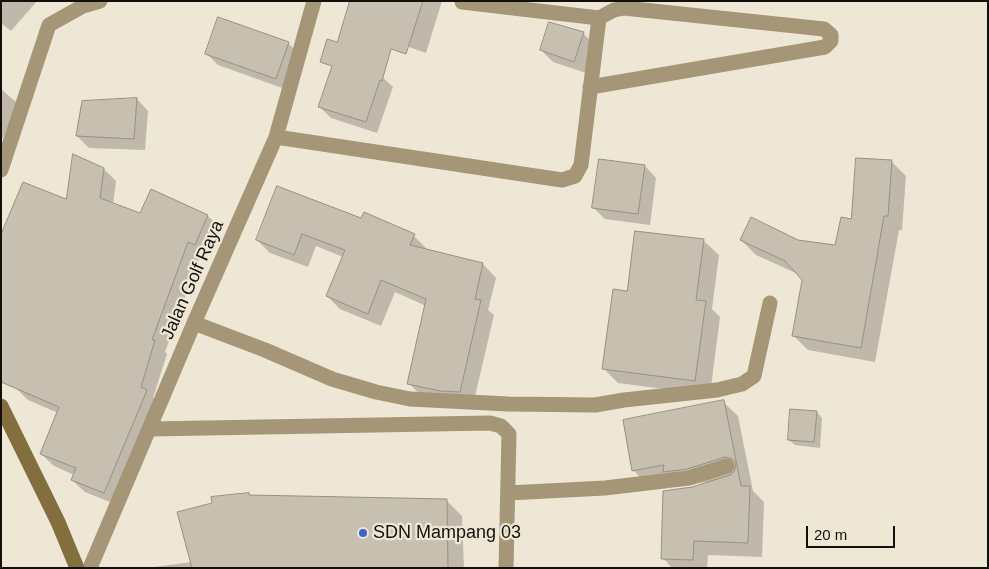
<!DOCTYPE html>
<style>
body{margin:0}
#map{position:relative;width:989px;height:569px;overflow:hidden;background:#efe7d6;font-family:Helvetica,sans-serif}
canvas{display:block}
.frame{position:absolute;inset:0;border:2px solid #13100b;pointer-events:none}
.scale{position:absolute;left:806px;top:526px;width:89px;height:22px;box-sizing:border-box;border:2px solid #13100b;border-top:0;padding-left:6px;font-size:15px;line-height:18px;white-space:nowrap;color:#13100b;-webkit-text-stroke:4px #efe7d6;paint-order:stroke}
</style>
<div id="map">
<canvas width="989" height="569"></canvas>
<div class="frame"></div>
<div class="scale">20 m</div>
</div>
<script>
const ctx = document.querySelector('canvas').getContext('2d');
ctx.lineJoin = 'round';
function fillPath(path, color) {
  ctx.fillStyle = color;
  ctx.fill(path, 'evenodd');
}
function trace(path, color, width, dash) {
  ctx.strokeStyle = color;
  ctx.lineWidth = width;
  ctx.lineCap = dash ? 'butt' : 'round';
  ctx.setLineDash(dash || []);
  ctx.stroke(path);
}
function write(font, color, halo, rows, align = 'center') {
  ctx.font = font + ' Helvetica,sans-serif';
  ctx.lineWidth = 4.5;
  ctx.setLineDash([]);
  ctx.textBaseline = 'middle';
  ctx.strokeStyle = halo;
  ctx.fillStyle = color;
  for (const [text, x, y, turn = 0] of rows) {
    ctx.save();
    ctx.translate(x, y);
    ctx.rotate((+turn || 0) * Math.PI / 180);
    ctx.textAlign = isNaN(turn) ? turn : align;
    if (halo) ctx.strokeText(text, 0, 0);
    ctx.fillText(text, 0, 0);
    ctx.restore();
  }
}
fillPath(new Path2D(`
 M 1,1 L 37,1 L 11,31 L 1,23 Z
 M 351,1 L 442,1 L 426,53 L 361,30 Z
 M 583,33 L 595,45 L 586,73 L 553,62 L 541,50 Z
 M 288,43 L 300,55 L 288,90 L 218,65 L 206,53 Z
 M 381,76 L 393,87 L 377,133 L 331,118 L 319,106 Z
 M 1,89 L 26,111 L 1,140 Z
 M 137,99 L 148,111 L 145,150 L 89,148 L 77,136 Z
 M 891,161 L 906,176 L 902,230 L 899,230 L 875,362 L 808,350 L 794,336 L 803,280 L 798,274 L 756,255 L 741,240 L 798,241 L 836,246 Z
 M 645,166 L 656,178 L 650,225 L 605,219 L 593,207 Z
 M 104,169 L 116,181 L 113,204 L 141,215 L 152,191 L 208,216 L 220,228 L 207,256 L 201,253 L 165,352 L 167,354 L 153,398 L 159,403 L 117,505 L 85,492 L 72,480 L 74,475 L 54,466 L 41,454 L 58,413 L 28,400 L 16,388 L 67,201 Z
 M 362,219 L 414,236 L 427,249 L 426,250 L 483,264 L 496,278 L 488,310 L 494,315 L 473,405 L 422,397 L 409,383 L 426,306 L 395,292 L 381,326 L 340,309 L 327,296 L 343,257 L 316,246 L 308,267 L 270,253 L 257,240 Z
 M 704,241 L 719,255 L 712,309 L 720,317 L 710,395 L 618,383 L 603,368 L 628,292 Z
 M 723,402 L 738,416 L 753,491 L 764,502 L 762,557 L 708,555 L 707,568 L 672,568 L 663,558 L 692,488 L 707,483 L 707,482 L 679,485 L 648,485 L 634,471 Z
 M 817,412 L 822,418 L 820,448 L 795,445 L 789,440 Z
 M 251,497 L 446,500 L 462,516 L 464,568 L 146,568 L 192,562 Z`), '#0003');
const building = new Path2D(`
 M 350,1 L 423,1 L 406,54 L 391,49 L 382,81 L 380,80 L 366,122 L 318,107 L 332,66 L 320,62 L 327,39 L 337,42 Z
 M 218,17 L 289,42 L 276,79 L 205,54 Z
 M 549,22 L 584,32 L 574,62 L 540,50 Z
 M 137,98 L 134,139 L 76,136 L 82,101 Z
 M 73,154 L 104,168 L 100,198 L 140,213 L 151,189 L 208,215 L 195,245 L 188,242 L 152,340 L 155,340 L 141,387 L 147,390 L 104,493 L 71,480 L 76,468 L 40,454 L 59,407 L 1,382 L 1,234 L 23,182 L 66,199 Z
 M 856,158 L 892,160 L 888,216 L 884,216 L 861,348 L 792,336 L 802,280 L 785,261 L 740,240 L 751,217 L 798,240 L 835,245 L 841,217 L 851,219 Z
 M 599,159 L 645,165 L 638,214 L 592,208 Z
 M 277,186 L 361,218 L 364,212 L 415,234 L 410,245 L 483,263 L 475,299 L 481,300 L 460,392 L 440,391 L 407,384 L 426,299 L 381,280 L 368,314 L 326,296 L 345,250 L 302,234 L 294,255 L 256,240 Z
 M 635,231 L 704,239 L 696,300 L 706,301 L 695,381 L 602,369 L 613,289 L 627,291 Z
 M 724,400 L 741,486 L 750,486 L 748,543 L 694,541 L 693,560 L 661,559 L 663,491 L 692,487 L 730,475 L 734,472 L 736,464 L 733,459 L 725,457 L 687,469 L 663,472 L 664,465 L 632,471 L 623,420 Z
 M 790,409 L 817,411 L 814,442 L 788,440 Z
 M 249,493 L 249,495 L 447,499 L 448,568 L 192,568 L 177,512 L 212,503 L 211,497 Z`);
fillPath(building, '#c7c0b0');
trace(building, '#979080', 1);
trace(new Path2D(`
 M 462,2 L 599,18
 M 276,137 L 562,180 L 575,176 L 581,165 L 599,18 L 614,10 L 624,8 L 824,29 L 831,35 L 831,41 L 825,47 L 590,87
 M 1,170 L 49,25 L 83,6 L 100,1
 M 194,323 L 265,350 L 332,379 L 376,392 L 410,399 L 508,404 L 595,405 L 624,400 L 717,390 L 742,384 L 754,376 L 770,303
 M 149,429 L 490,423 L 501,426 L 509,434 L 506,568
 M 508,493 L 605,488 L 689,478 L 727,466
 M 90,568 L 194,323 L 276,137 L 314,1`), '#a49676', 15);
trace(new Path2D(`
 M 1,406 L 58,522 L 77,568`), '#836f3d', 15);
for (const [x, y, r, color] of [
 [363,533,5,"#4160d3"]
]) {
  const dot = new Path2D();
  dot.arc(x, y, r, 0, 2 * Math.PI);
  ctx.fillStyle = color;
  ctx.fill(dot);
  trace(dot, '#efe7d6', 2);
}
write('18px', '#13100b', '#efe7d6', [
 ["Jalan Golf Raya",193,280,-66]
]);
write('18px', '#13100b', '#efe7d6', [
 ["SDN Mampang 03",373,533]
], 'left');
</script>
